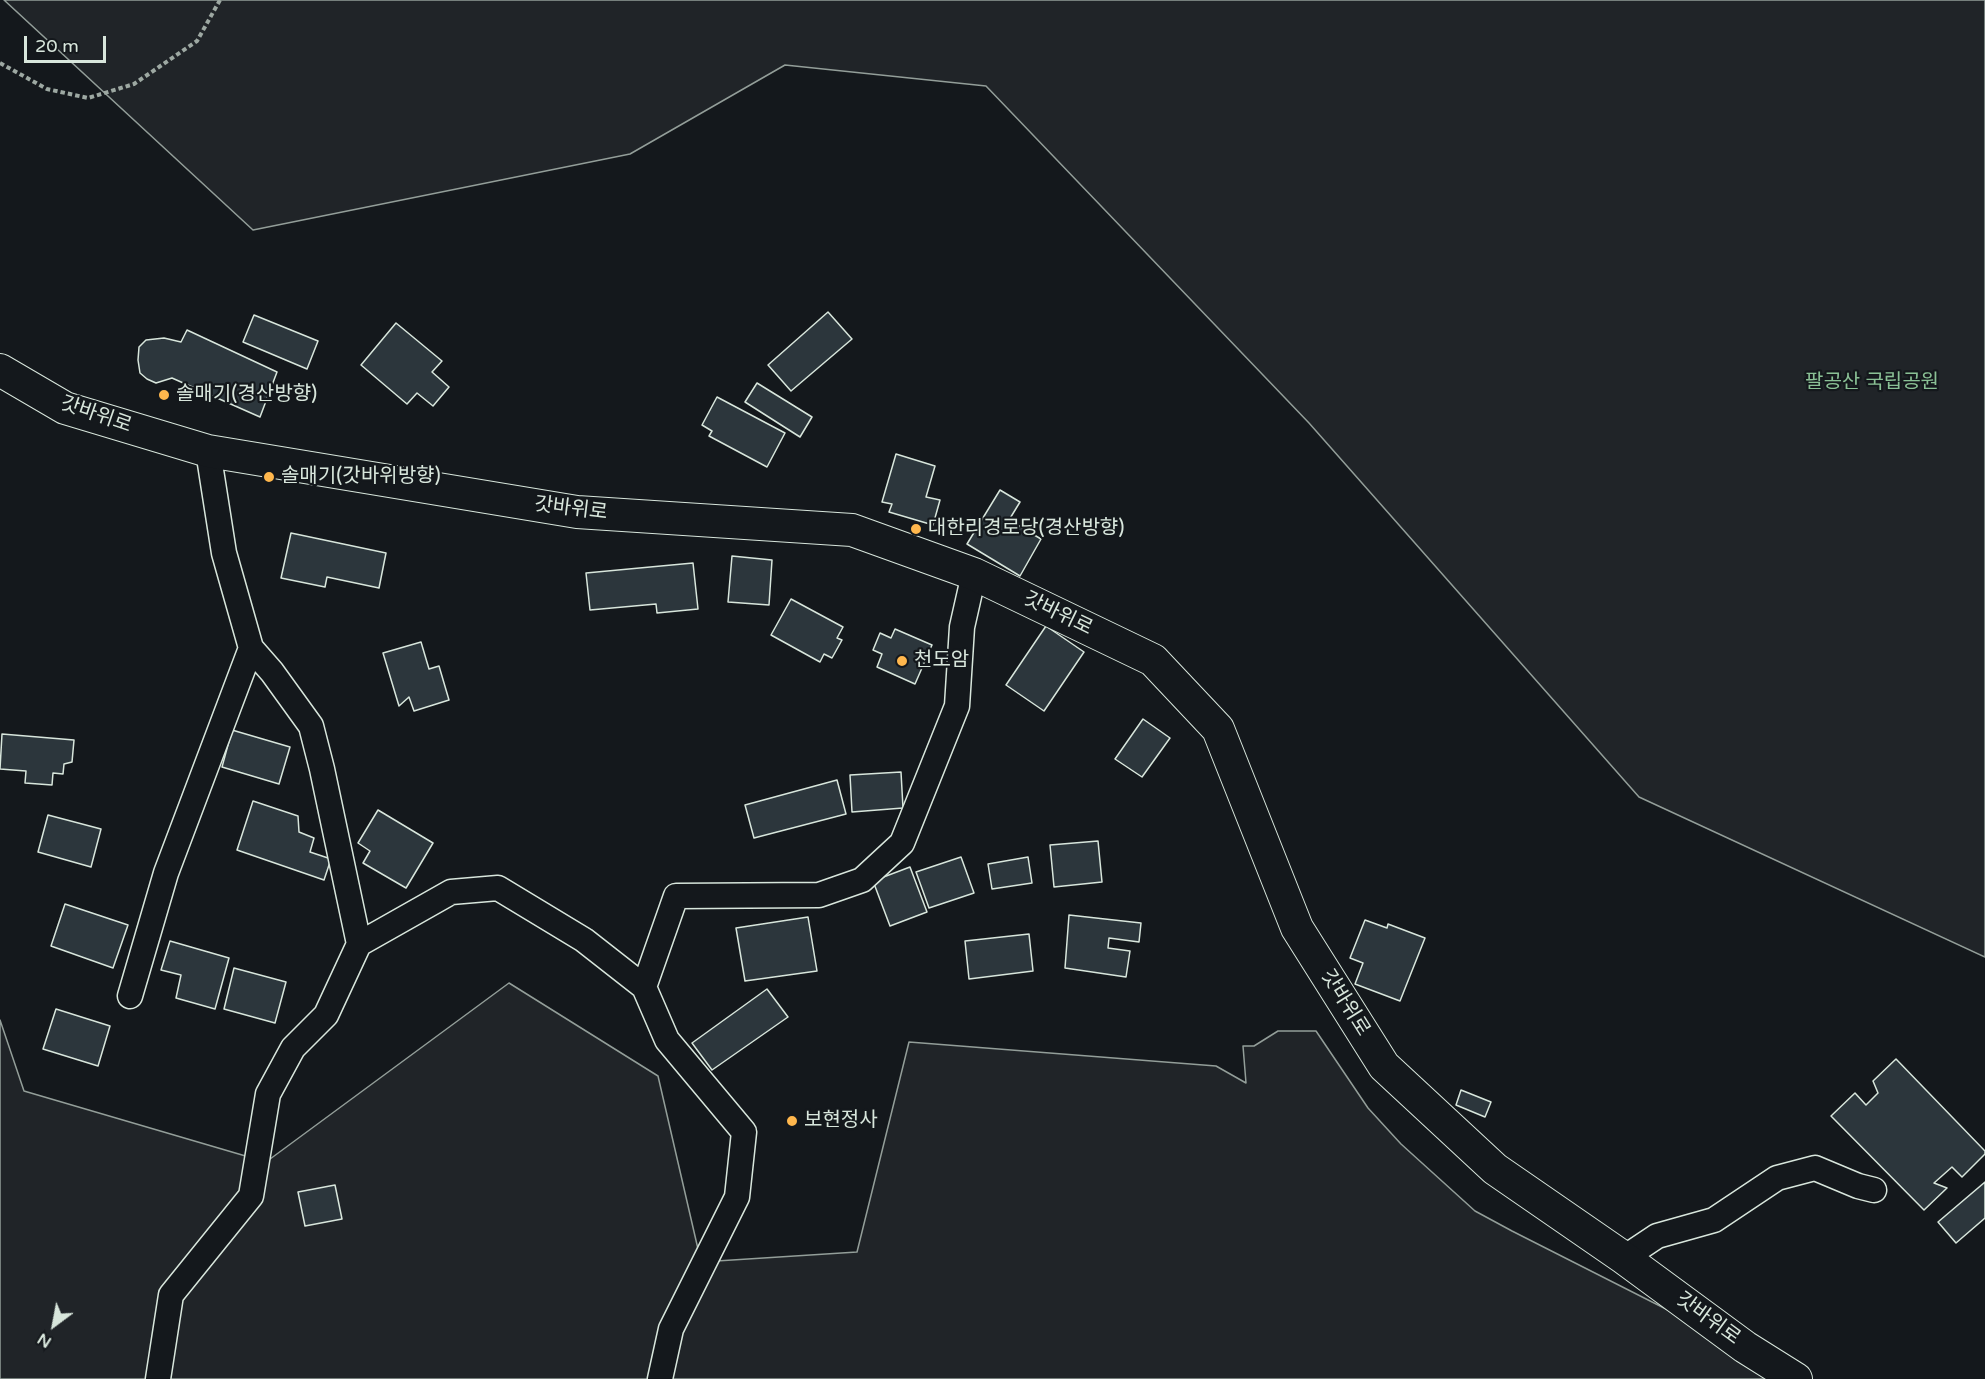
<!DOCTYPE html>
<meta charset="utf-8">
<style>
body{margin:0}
#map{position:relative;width:1985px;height:1379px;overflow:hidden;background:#14181c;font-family:"Varela Round",sans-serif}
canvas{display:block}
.north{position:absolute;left:24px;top:1295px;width:60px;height:60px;-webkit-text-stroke:4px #14181c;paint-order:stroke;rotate:212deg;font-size:16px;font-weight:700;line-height:24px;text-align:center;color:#d8e6dc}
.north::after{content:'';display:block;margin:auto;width:21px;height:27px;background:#d8e6dc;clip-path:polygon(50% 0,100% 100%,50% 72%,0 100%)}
.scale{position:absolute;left:24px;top:36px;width:82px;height:27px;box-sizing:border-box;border:3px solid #d8e6dc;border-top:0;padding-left:8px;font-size:18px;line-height:21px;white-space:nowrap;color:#d8e6dc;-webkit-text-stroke:4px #14181c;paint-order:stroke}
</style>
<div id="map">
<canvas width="1985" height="1379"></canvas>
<div class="north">N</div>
<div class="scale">20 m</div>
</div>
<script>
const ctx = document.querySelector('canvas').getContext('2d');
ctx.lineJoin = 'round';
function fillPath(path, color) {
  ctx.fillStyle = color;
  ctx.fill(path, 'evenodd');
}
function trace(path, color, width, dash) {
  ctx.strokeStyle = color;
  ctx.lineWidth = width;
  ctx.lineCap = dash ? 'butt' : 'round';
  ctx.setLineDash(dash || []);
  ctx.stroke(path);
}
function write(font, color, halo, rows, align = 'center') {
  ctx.font = font + ' "Varela Round","Noto Sans KR",sans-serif';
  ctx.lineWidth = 4.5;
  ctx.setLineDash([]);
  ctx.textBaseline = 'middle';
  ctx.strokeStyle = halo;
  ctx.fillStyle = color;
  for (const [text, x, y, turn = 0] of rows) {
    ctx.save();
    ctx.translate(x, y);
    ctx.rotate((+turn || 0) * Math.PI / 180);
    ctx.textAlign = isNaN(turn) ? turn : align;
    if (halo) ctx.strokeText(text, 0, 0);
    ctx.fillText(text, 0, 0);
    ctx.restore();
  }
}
const green = new Path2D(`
 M 4,0 L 1985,0 L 1985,957 L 1639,797 L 1309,423 L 986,86 L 785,65 L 630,154 L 253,230 Z
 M 509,983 L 658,1076 L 701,1262 L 857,1252 L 909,1042 L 1216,1066 L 1246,1083 L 1243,1046 L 1254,1046 L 1278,1031 L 1316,1031 L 1368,1108 L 1401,1144 L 1475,1211 L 1512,1231 L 1804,1379 L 0,1379 L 0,1020 L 24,1091 L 266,1162 Z`);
fillPath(green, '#202428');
trace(green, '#939e99', 1.5);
const building = new Path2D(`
 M 828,312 L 852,339 L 791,391 L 768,365 Z
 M 254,315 L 318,341 L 307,369 L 243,342 Z
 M 396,323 L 442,361 L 432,372 L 449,387 L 433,406 L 417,393 L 407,404 L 361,365 Z
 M 187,330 L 277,372 L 260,417 L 172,378 L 156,383 L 147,379 L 140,373 L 138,360 L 139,347 L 146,340 L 164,338 L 181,342 Z
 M 757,383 L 812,417 L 800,437 L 745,402 Z
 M 717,397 L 785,433 L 767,467 L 709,436 L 712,431 L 702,425 Z
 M 896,454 L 935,466 L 926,497 L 940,500 L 933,525 L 889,512 L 892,504 L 882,502 Z
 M 1000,490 L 1020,502 L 1009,520 L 1041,539 L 1020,576 L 967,544 Z
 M 291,533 L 386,553 L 379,588 L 327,577 L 325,587 L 281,578 Z
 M 732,556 L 772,560 L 769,605 L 728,602 Z
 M 693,563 L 698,609 L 657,613 L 656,604 L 590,610 L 586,573 Z
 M 791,599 L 843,627 L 837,638 L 842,640 L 832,658 L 824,654 L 820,662 L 771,635 Z
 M 1046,626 L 1084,652 L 1044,711 L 1006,685 Z
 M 895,629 L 932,645 L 915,684 L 877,667 L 882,654 L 873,650 L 880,633 L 891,638 Z
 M 421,642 L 429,669 L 439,666 L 449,700 L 414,711 L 409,697 L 399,706 L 383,653 Z
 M 1143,719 L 1170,738 L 1142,777 L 1115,759 Z
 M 232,730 L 290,747 L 279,784 L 222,767 Z
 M 2,734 L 74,740 L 72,762 L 64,764 L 63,774 L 53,773 L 52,785 L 25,783 L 26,771 L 0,769 Z
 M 901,772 L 903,808 L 852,812 L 850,775 Z
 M 837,780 L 846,814 L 754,838 L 745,805 Z
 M 253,801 L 298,816 L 299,832 L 314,838 L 310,852 L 331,859 L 324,880 L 237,850 Z
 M 378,810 L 433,843 L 406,888 L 363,863 L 370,851 L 358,843 Z
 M 48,815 L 101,829 L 91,867 L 38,852 Z
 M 1098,841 L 1102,882 L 1054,887 L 1050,845 Z
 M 961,857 L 974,893 L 929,908 L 916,872 Z
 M 1028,857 L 1032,883 L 992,889 L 988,864 Z
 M 910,867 L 927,912 L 890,926 L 873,881 Z
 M 65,904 L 128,925 L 113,968 L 51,946 Z
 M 1069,915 L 1141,923 L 1139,942 L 1109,938 L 1108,948 L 1130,951 L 1126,977 L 1065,968 Z
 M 808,917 L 817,971 L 745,981 L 736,928 Z
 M 1365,920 L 1387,928 L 1388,924 L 1425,938 L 1400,1001 L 1355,984 L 1363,963 L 1350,958 Z
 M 1029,934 L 1033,971 L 969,979 L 965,941 Z
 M 170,941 L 229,958 L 215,1009 L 176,998 L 181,975 L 161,970 Z
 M 234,968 L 286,982 L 275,1023 L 224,1009 Z
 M 767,989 L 788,1017 L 712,1070 L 692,1043 Z
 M 56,1009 L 110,1026 L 98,1066 L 43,1049 Z
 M 1896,1059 L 1985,1151 L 1985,1154 L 1962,1177 L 1952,1167 L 1934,1183 L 1947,1188 L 1924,1210 L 1831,1116 L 1855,1093 L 1866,1105 L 1878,1093 L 1873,1081 Z
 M 1461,1090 L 1491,1102 L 1485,1117 L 1456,1105 Z
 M 1985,1182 L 1985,1218 L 1956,1243 L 1938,1222 Z
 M 335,1185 L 342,1219 L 305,1226 L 298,1192 Z`);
fillPath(building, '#2c363c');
trace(building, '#d8e6dc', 1.5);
const minor = new Path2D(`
 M 359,944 L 451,892 L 498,888 L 584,940 L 644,987 L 667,1040 L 744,1132 L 737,1197 L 671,1329 L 660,1379
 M 644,987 L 676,896 L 819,895 L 862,880 L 902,843 L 957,706 L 962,627 L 974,574
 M 130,996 L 166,873 L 251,648
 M 1624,1258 L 1657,1236 L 1714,1220 L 1777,1178 L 1815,1168 L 1858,1186 L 1874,1190
 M 158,1379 L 171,1295 L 251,1196 L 268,1094 L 293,1048 L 326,1015 L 359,944 L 322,769 L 311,726 L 272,672 L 251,648 L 224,553 L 208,451`);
const tertiary = new Path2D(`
 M 0,370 L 65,408 L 208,451 L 577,512 L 852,530 L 974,574 L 1153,660 L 1218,729 L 1297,928 L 1384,1066 L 1495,1169 L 1624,1258 L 1745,1347 L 1796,1379`);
trace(minor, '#d8e6dc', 27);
trace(tertiary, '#d8e6dc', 34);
trace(new Path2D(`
 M 0,63 L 47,89 L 88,98 L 134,84 L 197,41 L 220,0`), '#9da8a2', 4, [4.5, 3]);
trace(minor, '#14181c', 24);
trace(tertiary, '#14181c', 32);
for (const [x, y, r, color] of [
 [164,395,6,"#ffb74d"],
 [269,477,6,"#ffb74d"],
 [916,529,6,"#ffb74d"],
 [902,661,6,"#ffb74d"],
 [792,1121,6,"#ffb74d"]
]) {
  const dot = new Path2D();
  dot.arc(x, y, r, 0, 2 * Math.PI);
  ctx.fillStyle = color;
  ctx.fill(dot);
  trace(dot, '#14181c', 2);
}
write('20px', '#8ac095', '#14181c', [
 ["팔공산 국립공원",1872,383]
]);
write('20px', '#d8e6dc', '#14181c', [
 ["솔매기(경산방향)",176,395],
 ["솔매기(갓바위방향)",281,477],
 ["대한리경로당(경산방향)",928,529],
 ["천도암",914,661],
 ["보현정사",804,1121]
], 'left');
write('20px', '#d8e6dc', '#14181c', [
 ["갓바위로",96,415,19],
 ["갓바위로",571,509,7],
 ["갓바위로",1058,614,26],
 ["갓바위로",1345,1003,58],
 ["갓바위로",1708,1319,36]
]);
</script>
